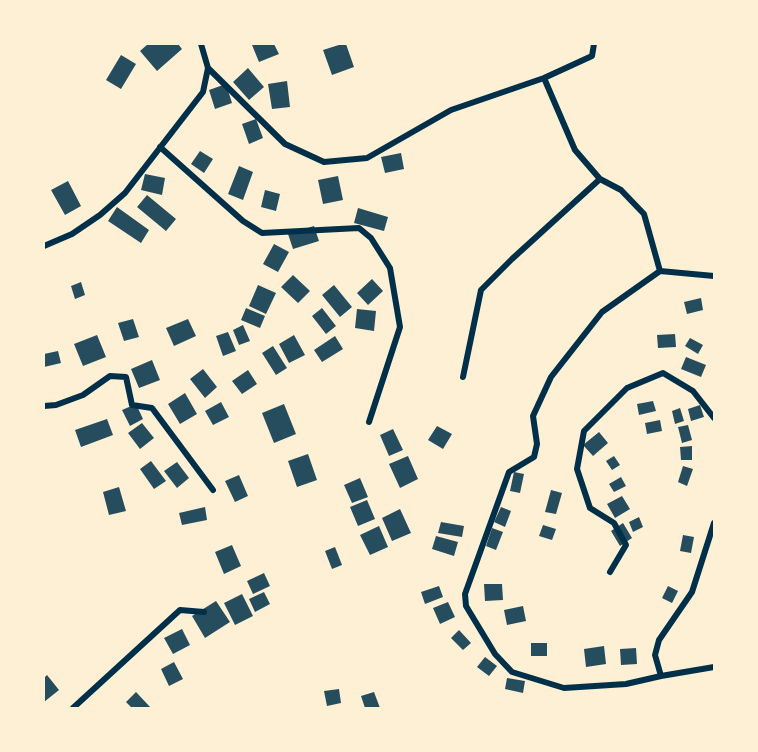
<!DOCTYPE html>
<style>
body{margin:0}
#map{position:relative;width:758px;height:752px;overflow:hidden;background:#fdf0d5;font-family:Mulish,sans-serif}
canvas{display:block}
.frame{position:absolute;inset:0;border:45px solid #fdf0d5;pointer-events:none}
</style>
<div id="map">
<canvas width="758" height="752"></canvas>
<div class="frame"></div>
</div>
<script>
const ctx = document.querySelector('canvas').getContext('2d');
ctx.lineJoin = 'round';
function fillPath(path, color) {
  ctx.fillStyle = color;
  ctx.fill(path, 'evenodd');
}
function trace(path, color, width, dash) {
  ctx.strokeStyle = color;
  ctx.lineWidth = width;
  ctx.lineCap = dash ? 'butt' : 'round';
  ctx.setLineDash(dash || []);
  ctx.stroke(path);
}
fillPath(new Path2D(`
 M 148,44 L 178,44 L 182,49 L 157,71 L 140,51 Z
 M 255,44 L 274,44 L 279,54 L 259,62 L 252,45 Z
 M 342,44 L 346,44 L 354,67 L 332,75 L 323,50 Z
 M 121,55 L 136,64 L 121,89 L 106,80 Z
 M 248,68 L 264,87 L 249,100 L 233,82 Z
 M 287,81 L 290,107 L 272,109 L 268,84 Z
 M 226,84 L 232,103 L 215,109 L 209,90 Z
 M 256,119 L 263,138 L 249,144 L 242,124 Z
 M 200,151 L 213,159 L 204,173 L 191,164 Z
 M 401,153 L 404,169 L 385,173 L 381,157 Z
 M 239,166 L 253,172 L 243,200 L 228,194 Z
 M 145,174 L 165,178 L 162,195 L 141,190 Z
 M 338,176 L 343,200 L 323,204 L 318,180 Z
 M 68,181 L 81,206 L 65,215 L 51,190 Z
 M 265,190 L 280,194 L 276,211 L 261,207 Z
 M 147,195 L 176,219 L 166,231 L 137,207 Z
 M 117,207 L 149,230 L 141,243 L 108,221 Z
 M 358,208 L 388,217 L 384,231 L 354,223 Z
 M 314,226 L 319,241 L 293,249 L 288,234 Z
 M 274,244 L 289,252 L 278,272 L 263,264 Z
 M 293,275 L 310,291 L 298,303 L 281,287 Z
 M 372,279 L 383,291 L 368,305 L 357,293 Z
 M 81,282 L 85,295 L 75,299 L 71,286 Z
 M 258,285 L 276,293 L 266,314 L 249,306 Z
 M 334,285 L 352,307 L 340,317 L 322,295 Z
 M 701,298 L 703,310 L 687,314 L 684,302 Z
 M 246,308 L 265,316 L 260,328 L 241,320 Z
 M 322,308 L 336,326 L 326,334 L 312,316 Z
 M 357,309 L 376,311 L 374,331 L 355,328 Z
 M 133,319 L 139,337 L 124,341 L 118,323 Z
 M 188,319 L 196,336 L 174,346 L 166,328 Z
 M 243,325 L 250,341 L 239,345 L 233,330 Z
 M 228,332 L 236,351 L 223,356 L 216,336 Z
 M 675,334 L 676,347 L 658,348 L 657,335 Z
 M 97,335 L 106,357 L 83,366 L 74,344 Z
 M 294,335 L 305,355 L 289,363 L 279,344 Z
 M 335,336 L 343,349 L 322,362 L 314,350 Z
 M 690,338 L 703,345 L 698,354 L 685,346 Z
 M 273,346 L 287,368 L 276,375 L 262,353 Z
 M 58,351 L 61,363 L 44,367 L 44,354 Z
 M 686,357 L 706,365 L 701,377 L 681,369 Z
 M 152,360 L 160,380 L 139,388 L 131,369 Z
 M 203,369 L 217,387 L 205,398 L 190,379 Z
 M 248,370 L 257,384 L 242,394 L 232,381 Z
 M 185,393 L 197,414 L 180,424 L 168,404 Z
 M 653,401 L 656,411 L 639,415 L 637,404 Z
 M 221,402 L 229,417 L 213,425 L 205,411 Z
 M 136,404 L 143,419 L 130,426 L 122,410 Z
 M 284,404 L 296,434 L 274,443 L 262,413 Z
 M 700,405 L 704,417 L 691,421 L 688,409 Z
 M 680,408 L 684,421 L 675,424 L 672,411 Z
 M 107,419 L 113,435 L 81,447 L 75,430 Z
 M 660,420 L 662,431 L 647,434 L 645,423 Z
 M 142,423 L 154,438 L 140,449 L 128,433 Z
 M 688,425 L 692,440 L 682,443 L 678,427 Z
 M 437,426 L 452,434 L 443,449 L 428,440 Z
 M 393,429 L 403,450 L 389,456 L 380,435 Z
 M 599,432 L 608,443 L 593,456 L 583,445 Z
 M 692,446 L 692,460 L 681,460 L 680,447 Z
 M 308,454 L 317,480 L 297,487 L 288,461 Z
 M 408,456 L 418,479 L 400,488 L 389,464 Z
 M 614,456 L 620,465 L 612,470 L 606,461 Z
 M 151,461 L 166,481 L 154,489 L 140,469 Z
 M 177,462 L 189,478 L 177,488 L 164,471 Z
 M 683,466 L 693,469 L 687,486 L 678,482 Z
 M 514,472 L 524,474 L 520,493 L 510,491 Z
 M 239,475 L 248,496 L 235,502 L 225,481 Z
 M 621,477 L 626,486 L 614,492 L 609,484 Z
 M 360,478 L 368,497 L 352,503 L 344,485 Z
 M 119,487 L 126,511 L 109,515 L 103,492 Z
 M 551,490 L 562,493 L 556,514 L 545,512 Z
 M 622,496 L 630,509 L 615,518 L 607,504 Z
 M 367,500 L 375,519 L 358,526 L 350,507 Z
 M 205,507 L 207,520 L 182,525 L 179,513 Z
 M 501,507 L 511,511 L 505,527 L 494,522 Z
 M 400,509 L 411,533 L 392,541 L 382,518 Z
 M 639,517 L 643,527 L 633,532 L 629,522 Z
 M 441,522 L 464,526 L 462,537 L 438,533 Z
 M 623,523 L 632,538 L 620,546 L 611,531 Z
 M 543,525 L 556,529 L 552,540 L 539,536 Z
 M 379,526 L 388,547 L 370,555 L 360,535 Z
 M 492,528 L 503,532 L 496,550 L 486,546 Z
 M 683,535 L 694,537 L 691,553 L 680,551 Z
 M 436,536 L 458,542 L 454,556 L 432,549 Z
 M 232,545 L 241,566 L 224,574 L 215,552 Z
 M 335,547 L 342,565 L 332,569 L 325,551 Z
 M 264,573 L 270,586 L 253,594 L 247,581 Z
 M 484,584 L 502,584 L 503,600 L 485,601 Z
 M 439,586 L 443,597 L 425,604 L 421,592 Z
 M 668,586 L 678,591 L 672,603 L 662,598 Z
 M 264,592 L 270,604 L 255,612 L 249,599 Z
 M 242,594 L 253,616 L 235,625 L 224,603 Z
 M 216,601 L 230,622 L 205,638 L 192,616 Z
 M 448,602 L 455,617 L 440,624 L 433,608 Z
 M 523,606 L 526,621 L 507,625 L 504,610 Z
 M 182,629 L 190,645 L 173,654 L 164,638 Z
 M 459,630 L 471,643 L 463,650 L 451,638 Z
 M 531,643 L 547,643 L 547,656 L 531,656 Z
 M 604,646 L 606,664 L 586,667 L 584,649 Z
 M 636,648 L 637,664 L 621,665 L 620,649 Z
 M 485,657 L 497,666 L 489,676 L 477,667 Z
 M 174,662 L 183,679 L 169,686 L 161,669 Z
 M 47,675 L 59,690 L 44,702 L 44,678 Z
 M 507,678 L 525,681 L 523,693 L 505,689 Z
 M 339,689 L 341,703 L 327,706 L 324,691 Z
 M 136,692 L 151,708 L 132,708 L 126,702 Z
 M 374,692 L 380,708 L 365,708 L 361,696 Z`), '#264d5e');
trace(new Path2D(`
 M 208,68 L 285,144 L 324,162 L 367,158 L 451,110 L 544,78 L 592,56 L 594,44
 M 544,78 L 575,150 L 600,179 L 621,190 L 644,214 L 660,271 L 602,312 L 551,377 L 533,416 L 537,444 L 534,457 L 509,472 L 465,594 L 466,606 L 495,654 L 512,672 L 564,688 L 626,684 L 661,676 L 714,667
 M 160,147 L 243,221 L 262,233 L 359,228 L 371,238 L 390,268 L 400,327 L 369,422
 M 44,246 L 72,234 L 100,215 L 125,193 L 203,92 L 208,68 L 201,44
 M 660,271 L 714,276
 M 463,377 L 481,290 L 512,259 L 600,179
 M 44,406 L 56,405 L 83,395 L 110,376 L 126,377 L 132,405 L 152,408 L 213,490
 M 610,572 L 626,545 L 614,523 L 590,508 L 577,469 L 584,431 L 627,388 L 663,373 L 693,391 L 714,418
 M 661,676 L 655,655 L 659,640 L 692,592 L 714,523
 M 73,708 L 180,610 L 204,612`), '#003049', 6);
</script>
